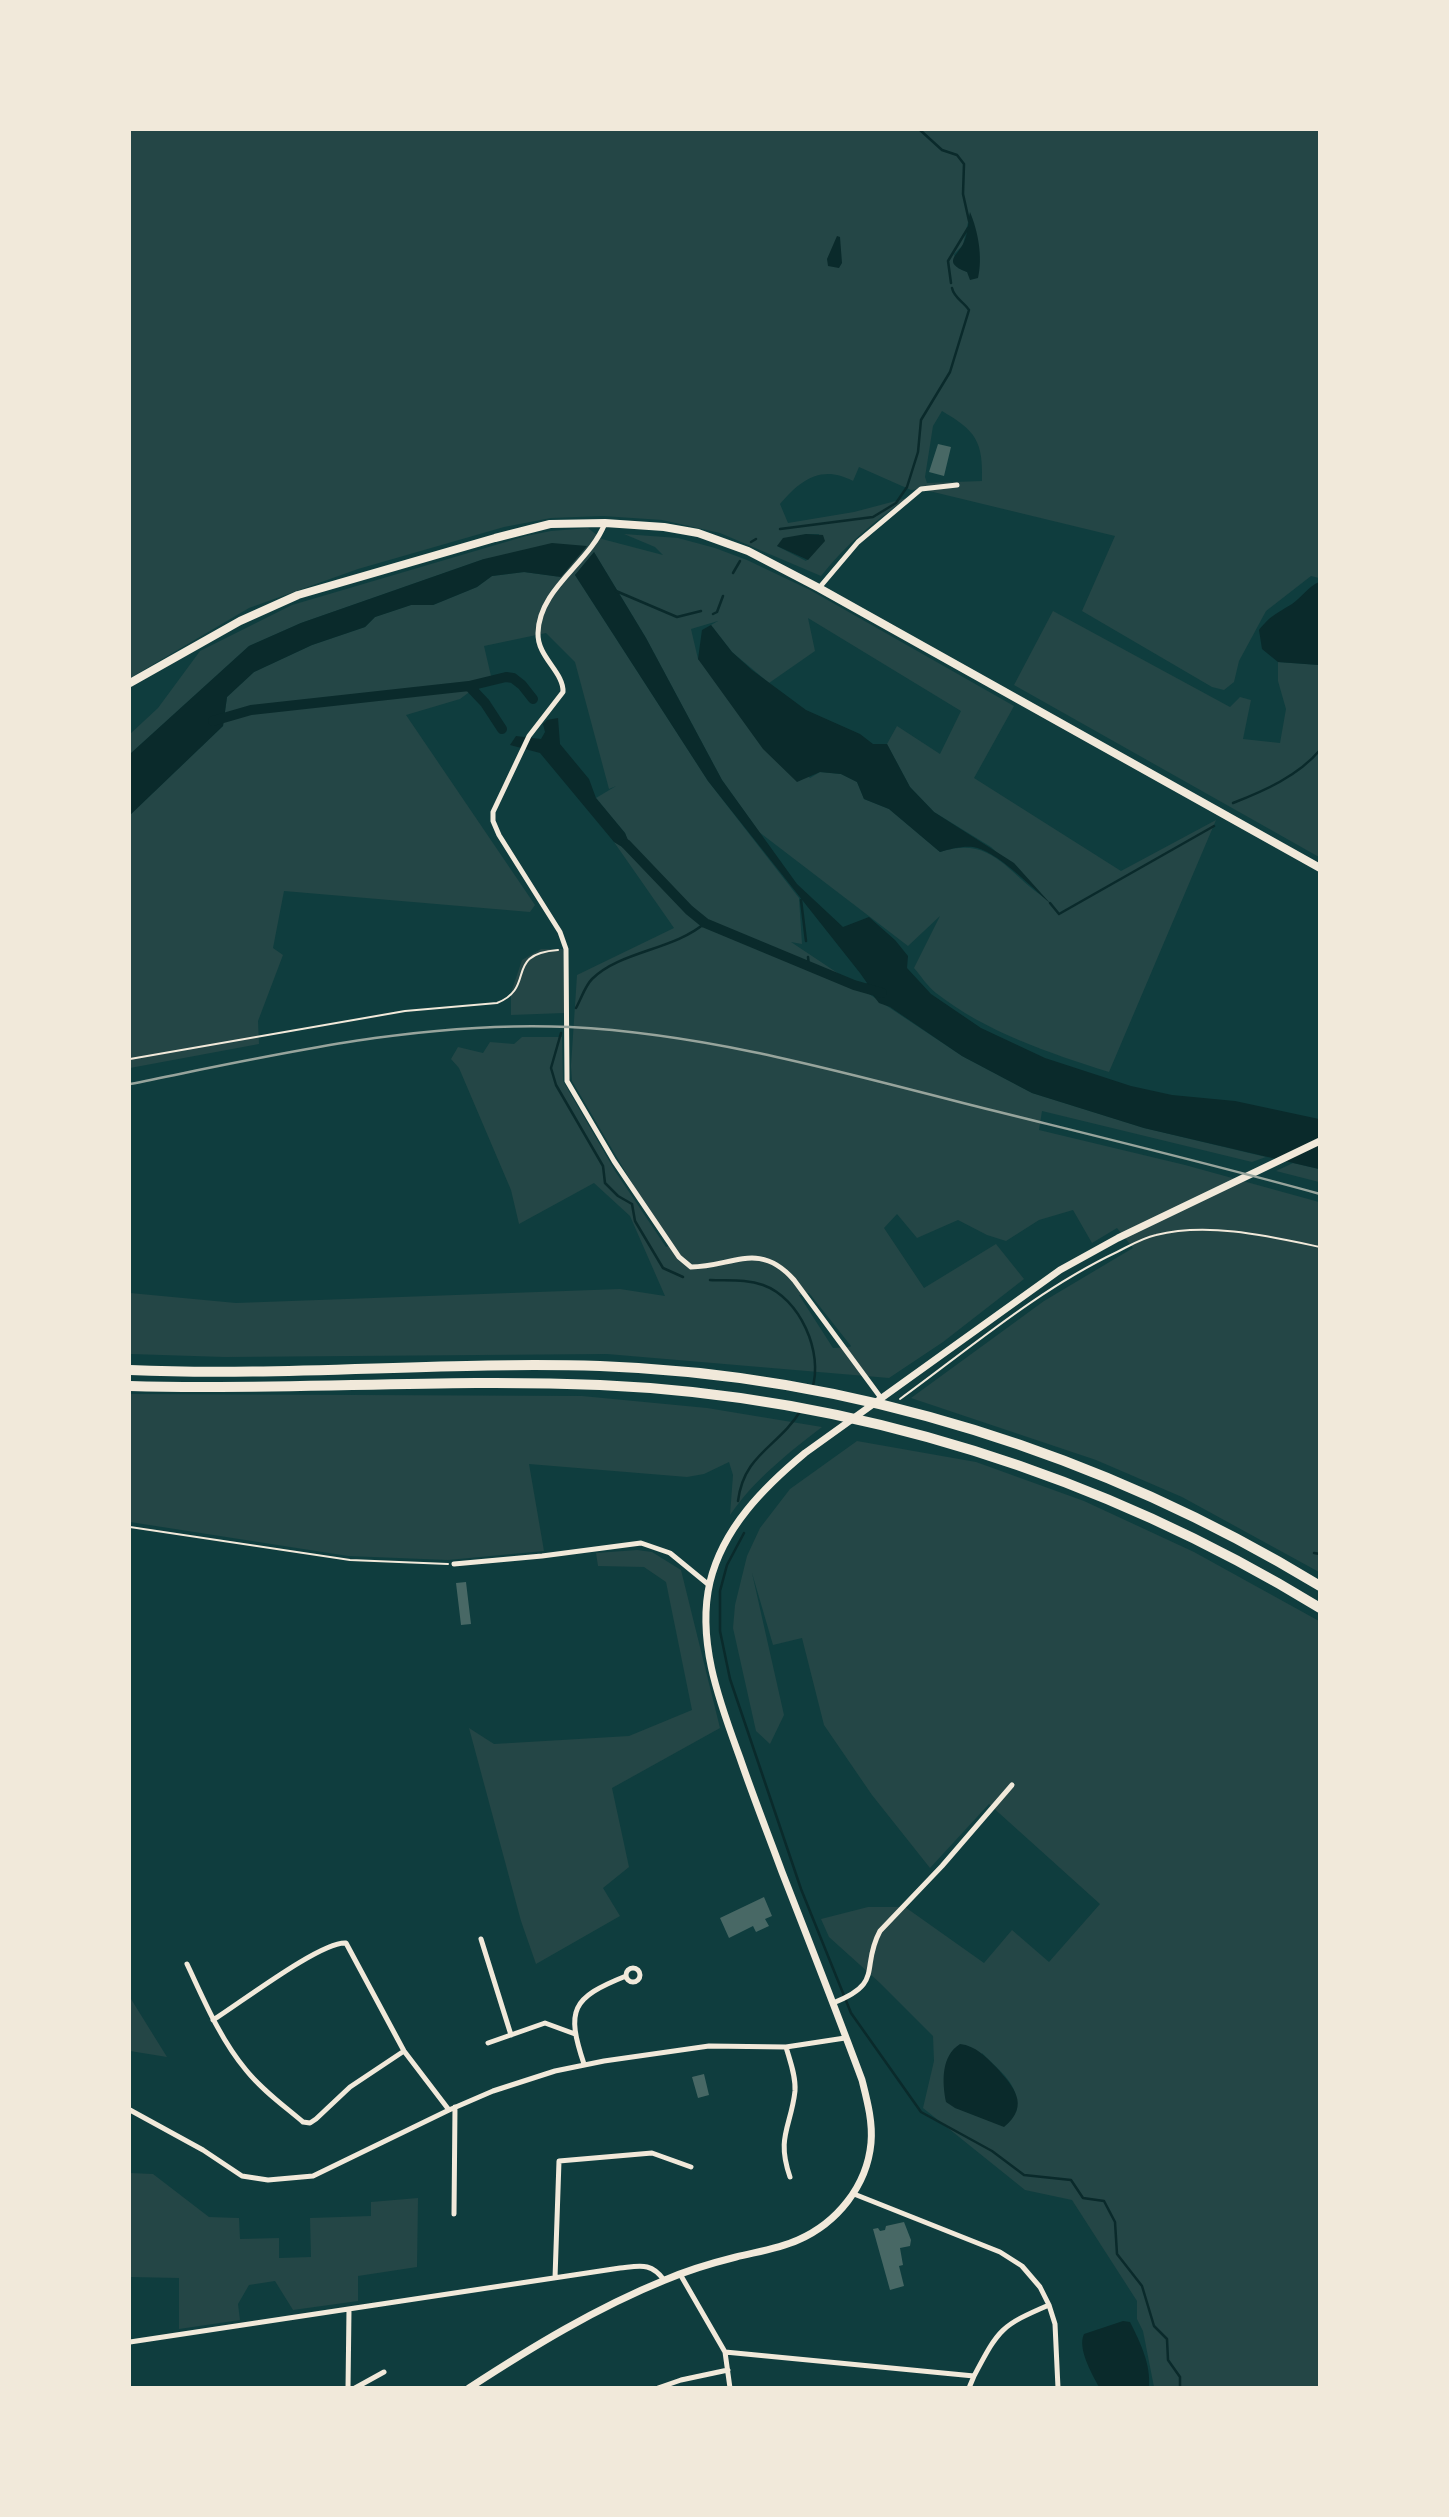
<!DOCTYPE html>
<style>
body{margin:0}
#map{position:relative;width:1449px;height:2517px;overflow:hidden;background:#0f3d3e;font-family:"Noto Serif",serif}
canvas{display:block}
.frame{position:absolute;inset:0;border:131px solid #f1e9da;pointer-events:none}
</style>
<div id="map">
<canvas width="1449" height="2517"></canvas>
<div class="frame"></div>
</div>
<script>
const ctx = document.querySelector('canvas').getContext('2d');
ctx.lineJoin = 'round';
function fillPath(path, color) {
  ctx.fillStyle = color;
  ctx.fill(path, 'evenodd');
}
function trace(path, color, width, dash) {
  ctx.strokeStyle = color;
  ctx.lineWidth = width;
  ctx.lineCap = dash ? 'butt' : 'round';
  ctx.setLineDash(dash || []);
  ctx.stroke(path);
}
fillPath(new Path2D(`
 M 130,130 L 1319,130 L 1319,578 L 1311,576 L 1266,611 L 1239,661 L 1234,682 L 1224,690 L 1212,687 L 1082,611 L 1115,536 L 921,489 L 911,490 L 859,467 L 853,481 C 822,464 800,480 780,504 L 788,523 L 854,512 L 907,498 C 875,521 846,544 821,576 L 720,533 L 662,520 L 603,516 L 551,518 L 504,527 L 358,569 L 249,608 L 130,678 ZM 970,213 L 967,272 L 958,268 L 954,254 L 963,245 ZM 942,411 C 976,431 983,441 982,481 L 927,483 L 925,477 L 933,426 ZM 806,534 L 819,534 L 819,545 L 806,561 L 777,546 Z
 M 588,528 L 602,539 L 663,555 L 655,547 L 624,534 L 678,538 L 715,548 L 747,560 L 810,590 L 1014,706 L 974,778 L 1121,871 L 1216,820 L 1109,1072 C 1049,1053 986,1032 936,993 C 927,986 921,976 914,968 L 940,916 L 908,946 L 759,832 L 722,780 L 646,638 L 594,552 L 575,575 L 708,781 L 799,898 L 802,944 L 791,942 L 962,1056 L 1032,1093 L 1144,1128 L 1266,1157 L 1252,1162 L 1042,1111 L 1039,1130 L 1185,1165 L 1319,1202 L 1319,1572 L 1182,1497 L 1096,1460 L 911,1398 L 1044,1301 L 1133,1248 L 1117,1228 L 1092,1243 L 1073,1210 L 1039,1220 L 1006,1241 L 987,1235 L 958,1220 L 917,1238 L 897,1214 L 884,1228 L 924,1288 L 996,1244 L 1024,1279 L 943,1342 L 889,1378 L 607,1354 L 225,1357 L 130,1354 L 130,1293 L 236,1303 L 620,1289 L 665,1296 L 630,1216 L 594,1183 L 519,1224 L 511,1190 L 459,1068 L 451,1059 L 458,1047 L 483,1053 L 490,1042 L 514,1044 L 522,1037 L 562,1037 L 563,1081 L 615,1171 L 666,1247 L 669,1246 L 572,1081 L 571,1066 L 577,975 L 674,928 L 614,842 L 632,853 L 625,833 L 596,798 L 616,786 L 609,789 L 575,662 L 546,633 L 484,646 L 491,676 L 460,699 L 406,715 L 535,905 L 530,912 L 284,891 L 273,948 L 283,955 L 258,1021 L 259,1044 L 130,1068 L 130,815 L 223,726 L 227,697 L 254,672 L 312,645 L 365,627 L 375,617 L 411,605 L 433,605 L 477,587 L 492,576 L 524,572 L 561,577 L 484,559 L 301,623 L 249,646 L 130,754 L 130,734 L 158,708 L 200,651 L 292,605 L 526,536 L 551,531 ZM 808,618 L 961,711 L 940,754 L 897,726 L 887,744 L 910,787 L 934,812 L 991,847 L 1045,898 C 1007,873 992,835 940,852 L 889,809 L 864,799 L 857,782 L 841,774 L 820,772 L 810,778 L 698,659 L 691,629 L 718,621 L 711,625 L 732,652 L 769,683 L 815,651 ZM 809,1293 L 851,1346 L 850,1347 L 833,1348 L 799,1295 Z
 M 1053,611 L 1230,707 L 1240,697 L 1251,700 L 1243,739 L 1280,743 L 1286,709 L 1278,681 L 1278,662 L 1319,665 L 1319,857 L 1014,685 Z
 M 541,949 L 563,949 L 564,1013 L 511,1015 L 511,993 L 522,960 Z
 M 1293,1163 L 1319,1169 L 1319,1182 L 1276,1171 Z
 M 130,1394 L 582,1396 L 707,1408 L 822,1427 C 787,1454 755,1479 730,1515 L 733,1475 L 729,1462 L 704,1474 L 687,1477 L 529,1464 L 544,1551 L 448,1560 L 348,1556 L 130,1522 Z
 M 857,1441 L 976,1462 L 1084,1501 L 1194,1552 L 1319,1621 L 1319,2387 L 1154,2387 L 1143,2331 L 1137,2319 L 1137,2301 L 1072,2200 L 1025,2190 L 923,2108 L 934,2061 L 933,2036 L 880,1983 L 829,1937 L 821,1919 L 868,1907 L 905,1907 L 984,1963 L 1012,1930 L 1049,1962 L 1100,1904 L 989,1804 L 930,1868 L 872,1795 L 824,1725 L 802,1638 L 773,1645 L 752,1573 L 784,1715 L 770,1744 L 756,1731 L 733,1628 L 735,1605 L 747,1556 L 760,1528 L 790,1489 ZM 982,2053 C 1000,2072 1021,2084 1016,2112 L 955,2108 Z
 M 637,1550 L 652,1552 L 681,1570 L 720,1728 L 612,1788 L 629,1867 L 603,1888 L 620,1916 L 536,1964 L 521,1921 L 469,1728 L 494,1744 L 629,1736 L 692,1710 L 666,1582 L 644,1567 L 598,1566 L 596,1553 Z
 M 130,1994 L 131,1999 L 167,2057 L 130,2051 Z
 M 130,2173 L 153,2174 L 209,2217 L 239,2218 L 240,2239 L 279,2238 L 279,2258 L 311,2257 L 310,2218 L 371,2216 L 371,2202 L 418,2198 L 417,2267 L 358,2276 L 358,2301 L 293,2310 L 275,2281 L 249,2285 L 238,2304 L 240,2320 L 179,2329 L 179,2278 L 130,2277 Z`), '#244646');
fillPath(new Path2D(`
 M 970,212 C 978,231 983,257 978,278 L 970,280 L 967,272 C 941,262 958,256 964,242 C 968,233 968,222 970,212 Z
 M 837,236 L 840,237 L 842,263 L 839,268 L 828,266 L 827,259 Z
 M 806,534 L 823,535 L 825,541 L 808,560 L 777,546 L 783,538 Z
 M 552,543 L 587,546 L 561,577 L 524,572 L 492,576 L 477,587 L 433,605 L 411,605 L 375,617 L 365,627 L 312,645 L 254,672 L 227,697 L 223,726 L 130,815 L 130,754 L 249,646 L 301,623 L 484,559 Z
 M 594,552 L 646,638 L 722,780 L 797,884 L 843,927 L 869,917 L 895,940 L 908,956 L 907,968 L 931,994 L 981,1028 L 1045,1058 L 1131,1086 L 1172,1095 L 1235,1101 L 1319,1119 L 1319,1169 L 1144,1128 L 1032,1093 L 962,1056 L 890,1007 L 879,1003 L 865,985 L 867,983 L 860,973 L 708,781 L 575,575 Z
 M 1319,582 L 1319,665 L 1278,662 L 1262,649 L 1259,630 C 1271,615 1276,614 1292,604 C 1302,597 1308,587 1319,582 Z
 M 711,625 L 732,652 L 752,670 L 806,710 L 860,734 L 873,744 L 887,744 L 910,787 L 934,812 L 1014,863 L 1050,903 C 1032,888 996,850 973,847 C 962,846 950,849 940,852 L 889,809 L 864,799 L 857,782 L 841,774 L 820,772 L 797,782 L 763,749 L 698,659 L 702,630 Z
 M 558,718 L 560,744 L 589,779 L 596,798 L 625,833 L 634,854 L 614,842 L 540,753 L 510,745 L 516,736 L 541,739 L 545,732 L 543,724 L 547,720 Z
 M 960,2044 C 976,2046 985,2056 996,2067 C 1013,2086 1031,2105 1004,2127 L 955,2108 L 946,2102 C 942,2082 941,2056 960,2044 Z
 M 1123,2321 L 1130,2322 C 1140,2342 1151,2364 1149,2387 L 1099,2387 C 1092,2374 1077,2348 1084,2334 Z`), '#0a2a2b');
trace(new Path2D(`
 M 920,130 L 942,150 L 957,155 L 964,164 L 963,194 L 969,221
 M 951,283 L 948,261 L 968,228
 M 780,529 L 873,517 L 896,503 L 907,487 L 918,452 L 921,420 L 950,372 L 969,310 C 964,302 954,298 952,288
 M 751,542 L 756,539
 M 733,573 L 740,561
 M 616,591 L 677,617 L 701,611
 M 713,614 L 717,612 L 723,596
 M 1233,803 C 1264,791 1298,776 1320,750
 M 801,900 L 806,941
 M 1050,903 L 1059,914 L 1214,826
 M 808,957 L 809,966
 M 576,1008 C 581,999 585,986 592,979 C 620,951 674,950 705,923
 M 561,1033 L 551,1068 L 556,1085 L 603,1166 L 605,1183 L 618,1196 L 632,1204 L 635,1221 L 663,1268 L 683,1277
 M 710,1280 C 728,1281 746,1279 763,1285 C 800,1298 824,1353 812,1389
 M 738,1501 C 744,1453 779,1447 801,1410
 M 744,1533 L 727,1565 L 720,1591 L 720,1631 L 730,1679 L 801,1889 L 851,2013 L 921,2112 L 992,2151 L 1024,2175 L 1071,2180 L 1083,2198 L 1104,2201 L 1115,2222 L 1117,2254 L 1142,2286 L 1154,2326 L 1167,2339 L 1168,2360 L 1180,2377 L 1180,2388
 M 1314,1553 L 1320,1554`), '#0a2a2b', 2.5);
trace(new Path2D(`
 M 469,686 L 485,703 L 502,729
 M 213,721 L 251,710 L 469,686 L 506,677 L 513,678 L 522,685 L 533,699
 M 626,844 L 689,910 L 705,923 L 854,985 L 882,993`), '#0a2a2b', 10);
fillPath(new Path2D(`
 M 938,444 L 951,447 L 944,476 L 929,472 Z
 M 466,1582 L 471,1624 L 461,1625 L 456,1583 Z
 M 764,1897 L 772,1916 L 765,1919 L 769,1926 L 756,1932 L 753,1926 L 729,1938 L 720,1918 Z
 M 704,2074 L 709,2095 L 698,2098 L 692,2077 Z
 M 904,2222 L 911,2240 L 910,2246 L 900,2248 L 903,2265 L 899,2266 L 904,2286 L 890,2290 L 873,2229 L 878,2228 L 880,2231 L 885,2230 L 886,2226 Z`), '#486865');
trace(new Path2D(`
 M 130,1059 L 405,1011 L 497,1003 C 537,987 503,954 558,950
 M 900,1399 C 970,1348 1039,1289 1117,1252 C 1129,1246 1142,1238 1156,1235 C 1208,1222 1268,1236 1320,1247
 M 130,1527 L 350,1560 L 448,1564`), '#f1e9da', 2);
trace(new Path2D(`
 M 605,523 C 590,563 539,588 538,633 C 537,657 564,672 563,692 L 529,736 L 493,812 L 493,821 L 499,835 L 560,932 L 566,949 L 567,1081 L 614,1161 L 679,1257 L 691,1267 C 732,1267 759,1240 794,1280 L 881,1398
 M 819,588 L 858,542 L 921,489 L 957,485
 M 454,1564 L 542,1556 L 641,1543 L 670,1553 L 709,1585
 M 481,1939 L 511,2035
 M 187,1964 C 204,2000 220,2039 246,2070 C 262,2090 283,2105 303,2122 L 310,2123 L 316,2119 L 350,2087 L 404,2051
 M626 1975a7 7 0 1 1 14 0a7 7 0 1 1-14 0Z
 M 833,2003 C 885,1983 860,1968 880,1931 L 942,1866 L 1012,1785
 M 213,2020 C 239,2004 321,1941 346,1943 L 404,2051 L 449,2110
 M 488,2043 L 545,2023 L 575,2034
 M 786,2047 C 790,2061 796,2076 795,2091 C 791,2127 776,2137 790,2177
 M 584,2064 C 566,2010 571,1998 626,1976
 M 130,2110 L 203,2150 L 242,2176 L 268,2180 L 313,2176 L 449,2110 L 493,2091 L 555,2071 L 604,2061 L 709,2046 L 786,2047 L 845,2038
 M 854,2194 L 1000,2252 L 1022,2266 L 1040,2287 L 1049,2305 L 1055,2324 L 1058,2388
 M 454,2214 L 455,2107
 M 680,2274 L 725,2352 L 974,2376 C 999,2329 1000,2326 1049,2305
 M 555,2278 L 559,2161 L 652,2153 L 691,2167
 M 130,2342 L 620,2268 C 640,2266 651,2262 664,2280
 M 725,2352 L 730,2388
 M 348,2388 L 349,2310
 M 355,2388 L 384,2372
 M 658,2388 L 681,2380 L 728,2370
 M 969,2388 L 974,2376`), '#f1e9da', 5);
trace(new Path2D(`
 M 469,2388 C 532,2347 596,2308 665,2280 C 688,2270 712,2263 736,2257 C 756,2252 778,2249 798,2240 C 837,2223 867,2186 871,2143 C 873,2122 867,2100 862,2080 C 836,2010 809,1941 782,1872 C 768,1834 753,1796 740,1758 C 720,1703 696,1641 710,1582 C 723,1528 764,1487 805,1453 L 1060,1270 L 1118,1238 L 1320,1141`), '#f1e9da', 7);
trace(new Path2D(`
 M 130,683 L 240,621 L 298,595 L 495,538 L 550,524 L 605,523 L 664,527 L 698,533 L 748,551 L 819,588 L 1320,868`), '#f1e9da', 8);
trace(new Path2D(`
 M 130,1370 C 286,1377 443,1361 600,1366 C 854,1375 1103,1454 1320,1586
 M 130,1386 C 286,1391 443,1378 600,1385 C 854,1396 1103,1475 1320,1608`), '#f1e9da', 10);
trace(new Path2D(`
 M 130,1084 C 275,1055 421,1020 570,1027 C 707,1034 838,1071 971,1105 C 1087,1134 1204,1162 1320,1194`), '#97a49c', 2.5);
</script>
